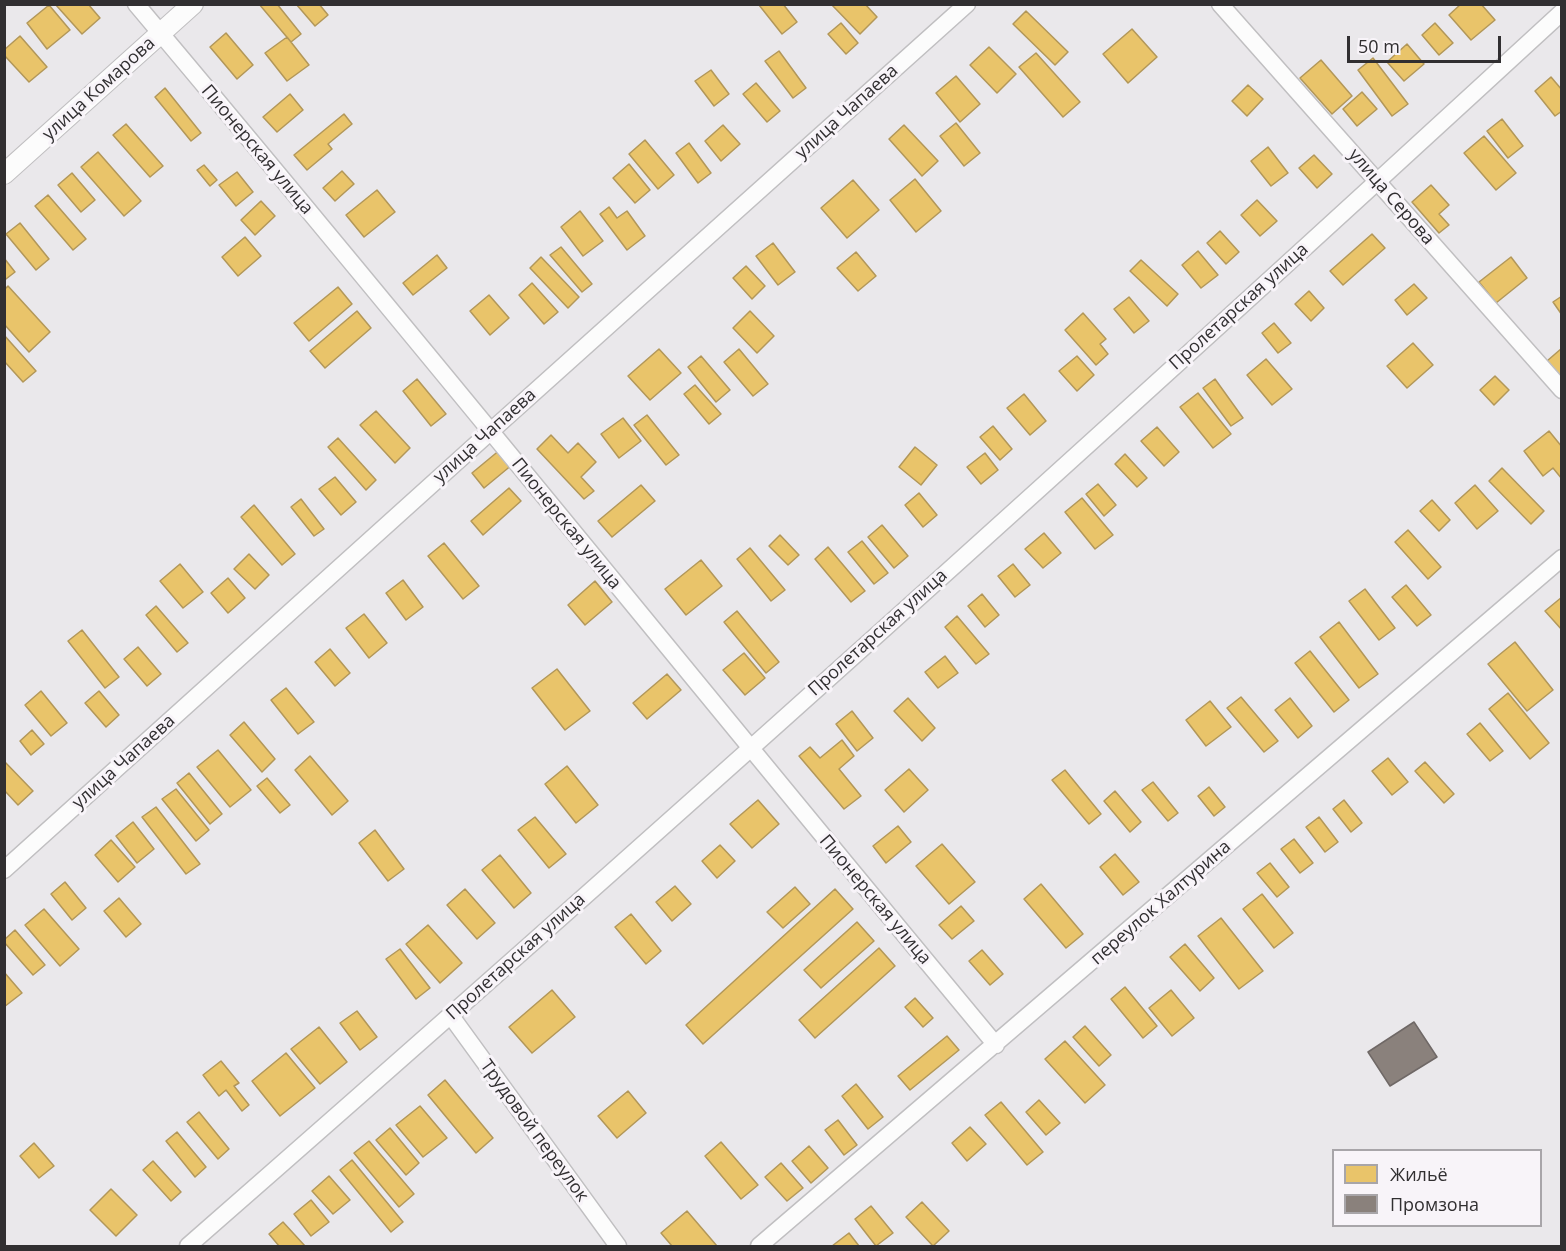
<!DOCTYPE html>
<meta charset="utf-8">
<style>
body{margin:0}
#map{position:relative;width:1566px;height:1251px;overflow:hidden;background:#eae8eb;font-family:"Open Sans",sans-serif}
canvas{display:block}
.frame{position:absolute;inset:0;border:6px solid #312f31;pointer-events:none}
.legend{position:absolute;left:1332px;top:1149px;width:210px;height:78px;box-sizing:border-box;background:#f8f4f9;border:2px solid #a8a5a9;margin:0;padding:8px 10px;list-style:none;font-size:18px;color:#312f31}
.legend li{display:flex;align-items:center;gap:12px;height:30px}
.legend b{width:30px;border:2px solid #a8a5a9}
.scale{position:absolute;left:1347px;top:36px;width:154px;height:27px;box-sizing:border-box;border:3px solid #312f31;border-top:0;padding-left:8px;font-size:18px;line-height:21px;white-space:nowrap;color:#312f31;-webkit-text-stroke:4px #f8f4f9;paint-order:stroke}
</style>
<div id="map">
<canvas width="1566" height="1251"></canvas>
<div class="frame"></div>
<ul class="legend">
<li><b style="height:16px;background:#e9c46a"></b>Жильё</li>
<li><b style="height:16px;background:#8a817c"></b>Промзона</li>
</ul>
<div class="scale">50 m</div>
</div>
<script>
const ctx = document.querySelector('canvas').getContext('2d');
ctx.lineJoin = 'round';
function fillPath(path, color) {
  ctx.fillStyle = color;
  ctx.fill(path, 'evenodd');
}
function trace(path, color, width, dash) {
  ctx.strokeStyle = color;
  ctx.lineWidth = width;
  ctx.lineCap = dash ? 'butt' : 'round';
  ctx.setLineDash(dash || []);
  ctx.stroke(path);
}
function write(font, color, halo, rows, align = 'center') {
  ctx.font = font + ' "Open Sans",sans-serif';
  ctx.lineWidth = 6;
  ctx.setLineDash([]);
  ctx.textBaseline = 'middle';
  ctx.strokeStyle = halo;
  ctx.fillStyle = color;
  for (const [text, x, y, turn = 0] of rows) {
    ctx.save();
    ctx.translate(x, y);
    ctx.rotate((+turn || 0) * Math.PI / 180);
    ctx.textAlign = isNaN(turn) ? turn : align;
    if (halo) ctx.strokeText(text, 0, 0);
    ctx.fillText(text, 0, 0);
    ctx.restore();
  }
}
const homes = new Path2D(`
 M 55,4 L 88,4 L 100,18 L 82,34 Z
 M 259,4 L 277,4 L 301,34 L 291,42 Z
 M 296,4 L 319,4 L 328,15 L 315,26 Z
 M 783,4 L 797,22 L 782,34 L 759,5 Z
 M 831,4 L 865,4 L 877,17 L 860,34 Z
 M 1461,4 L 1481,4 L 1495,20 L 1471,40 L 1449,15 Z
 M 49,5 L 70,30 L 47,49 L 27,23 Z
 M 1026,11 L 1068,52 L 1055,65 L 1013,24 Z
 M 841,23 L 858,43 L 846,54 L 828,34 Z
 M 1435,23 L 1453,43 L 1439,55 L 1422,35 Z
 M 1132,29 L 1157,57 L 1128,83 L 1103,54 Z
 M 226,33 L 253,65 L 237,79 L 210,47 Z
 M 20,36 L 47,67 L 29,82 L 4,55 L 4,50 Z
 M 287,37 L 309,65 L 287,81 L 265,53 Z
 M 1407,44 L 1424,64 L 1404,81 L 1387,62 Z
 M 989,47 L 1016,74 L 997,93 L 970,65 Z
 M 779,51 L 806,88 L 793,98 L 765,61 Z
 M 1036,53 L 1080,102 L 1063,117 L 1019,67 Z
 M 1373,58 L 1408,104 L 1392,116 L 1358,70 Z
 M 1321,60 L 1352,96 L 1332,114 L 1300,78 Z
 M 711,70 L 729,94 L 714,106 L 695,81 Z
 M 956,76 L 980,104 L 960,122 L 936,93 Z
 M 1551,77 L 1562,90 L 1562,111 L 1555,116 L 1535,91 Z
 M 756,83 L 780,111 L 767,122 L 743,94 Z
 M 1248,85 L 1263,99 L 1247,116 L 1232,101 Z
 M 165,88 L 201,133 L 191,141 L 155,97 Z
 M 1362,92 L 1377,109 L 1357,126 L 1343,109 Z
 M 290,94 L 303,110 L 277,132 L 263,117 Z
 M 344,114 L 352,124 L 328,144 L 332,149 L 307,170 L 294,155 Z
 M 1502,119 L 1523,146 L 1508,158 L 1487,131 Z
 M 956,123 L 980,153 L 964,166 L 940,136 Z
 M 126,124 L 163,166 L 150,177 L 113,135 Z
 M 723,125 L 740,144 L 721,161 L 705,141 Z
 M 904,125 L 938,161 L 922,176 L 889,139 Z
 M 1484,136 L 1516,173 L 1496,190 L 1464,153 Z
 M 645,140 L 674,175 L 658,189 L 629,154 Z
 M 689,143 L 711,173 L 698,183 L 676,153 Z
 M 1268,147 L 1288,173 L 1271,186 L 1251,161 Z
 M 98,152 L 141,201 L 124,216 L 81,167 Z
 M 1314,155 L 1332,174 L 1317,188 L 1299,168 Z
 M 629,164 L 650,190 L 635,203 L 613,178 Z
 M 204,165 L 217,180 L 210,186 L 197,170 Z
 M 342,171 L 354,184 L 335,201 L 323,188 Z
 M 237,172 L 253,192 L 236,206 L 219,185 Z
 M 72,173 L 95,200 L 81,212 L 58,185 Z
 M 915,179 L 941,211 L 916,232 L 890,200 Z
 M 853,180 L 879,210 L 847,238 L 821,208 Z
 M 1431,185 L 1449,205 L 1439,214 L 1449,225 L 1439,233 L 1412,202 Z
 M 377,190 L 395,212 L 364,237 L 346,215 Z
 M 48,195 L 86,239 L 73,250 L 35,206 Z
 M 1257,200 L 1277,221 L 1260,236 L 1241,215 Z
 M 261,201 L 275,216 L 255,235 L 241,220 Z
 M 609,207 L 617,218 L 627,211 L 645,236 L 627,250 L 600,214 Z
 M 580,211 L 603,241 L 583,256 L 561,227 Z
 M 20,223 L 49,259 L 36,270 L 6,234 Z
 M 1220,231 L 1239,252 L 1226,264 L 1207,243 Z
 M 1372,234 L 1385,248 L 1343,285 L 1330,271 Z
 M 245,237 L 261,256 L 238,276 L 222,257 Z
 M 773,243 L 795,272 L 778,285 L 756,256 Z
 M 561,247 L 592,284 L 582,292 L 550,255 Z
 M 1198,251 L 1218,275 L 1201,288 L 1182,265 Z
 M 856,252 L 876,276 L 858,291 L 837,268 Z
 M 437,255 L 447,268 L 413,295 L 403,283 Z
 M 541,257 L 579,297 L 568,308 L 530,268 Z
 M 1511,257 L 1527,278 L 1496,303 L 1479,282 Z
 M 4,258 L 15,272 L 6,279 L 4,277 Z
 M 1141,260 L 1178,294 L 1167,306 L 1130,271 Z
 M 746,266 L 765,286 L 752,299 L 733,278 Z
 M 532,283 L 558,312 L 544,324 L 519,295 Z
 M 1414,284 L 1427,298 L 1407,315 L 1395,300 Z
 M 8,286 L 50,332 L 29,352 L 4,324 L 4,290 Z
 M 338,287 L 352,304 L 309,341 L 294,323 Z
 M 1309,291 L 1324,308 L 1311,321 L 1295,304 Z
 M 489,295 L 509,318 L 490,335 L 470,311 Z
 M 1562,296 L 1562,315 L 1553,302 Z
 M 1129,297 L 1149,321 L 1134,333 L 1114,309 Z
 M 357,311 L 371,328 L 325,368 L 310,351 Z
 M 750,311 L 774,336 L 757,353 L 733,328 Z
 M 1083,313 L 1106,339 L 1100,344 L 1108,354 L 1096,365 L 1065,330 Z
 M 1274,323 L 1291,343 L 1278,353 L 1262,333 Z
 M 4,335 L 36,371 L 23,382 L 4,361 Z
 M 1413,343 L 1433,365 L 1407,388 L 1387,366 Z
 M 1562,348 L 1562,378 L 1547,361 Z
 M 659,349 L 681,373 L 650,400 L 628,376 Z
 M 739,349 L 768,384 L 753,396 L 724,362 Z
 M 701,356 L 730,390 L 716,402 L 688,367 Z
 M 1077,356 L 1094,375 L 1077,391 L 1059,371 Z
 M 1266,359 L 1292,389 L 1272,405 L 1247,375 Z
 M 1495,376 L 1509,390 L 1494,405 L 1480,390 Z
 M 417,379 L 446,414 L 431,426 L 403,391 Z
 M 1215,379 L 1243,418 L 1231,426 L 1203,388 Z
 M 695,385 L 721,414 L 709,424 L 684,394 Z
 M 1198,393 L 1231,434 L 1213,448 L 1180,407 Z
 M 1024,394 L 1046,421 L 1030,435 L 1007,408 Z
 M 376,411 L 410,448 L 395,463 L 360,425 Z
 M 647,415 L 679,455 L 666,465 L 634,425 Z
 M 623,418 L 641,441 L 619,458 L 601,434 Z
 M 993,426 L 1012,449 L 1000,460 L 980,437 Z
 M 1157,427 L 1179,452 L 1164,466 L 1141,441 Z
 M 1549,431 L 1562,447 L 1562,479 L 1553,468 L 1543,476 L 1524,451 Z
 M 551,435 L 568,453 L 578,443 L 596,462 L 581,477 L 594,491 L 584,499 L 537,449 Z
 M 338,438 L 376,480 L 366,490 L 328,447 Z
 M 915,447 L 937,465 L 921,485 L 899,467 Z
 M 501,449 L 513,464 L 484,488 L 472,473 Z
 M 985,453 L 998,470 L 981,484 L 967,467 Z
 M 1125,454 L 1147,478 L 1137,487 L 1115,464 Z
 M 1502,468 L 1544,511 L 1531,524 L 1489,481 Z
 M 335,477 L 356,502 L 341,515 L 319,489 Z
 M 1098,484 L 1116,505 L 1104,516 L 1086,494 Z
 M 641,485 L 655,501 L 612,537 L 598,521 Z
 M 1475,485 L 1498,511 L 1477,529 L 1455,503 Z
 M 509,488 L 521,501 L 483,535 L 471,521 Z
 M 919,493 L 937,515 L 923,527 L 905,505 Z
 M 1082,498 L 1113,535 L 1095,549 L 1065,512 Z
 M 301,499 L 324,529 L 314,536 L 291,507 Z
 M 1432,500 L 1450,520 L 1439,531 L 1420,511 Z
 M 254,505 L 295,554 L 282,565 L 241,517 Z
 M 882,525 L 908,556 L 894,568 L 868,537 Z
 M 1408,530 L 1441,567 L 1428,579 L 1395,542 Z
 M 1044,533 L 1061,553 L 1043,568 L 1025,549 Z
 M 780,535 L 799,555 L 788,565 L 769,546 Z
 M 862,541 L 888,573 L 874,584 L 848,552 Z
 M 444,543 L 479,586 L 463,599 L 428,556 Z
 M 828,547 L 865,591 L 851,602 L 815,559 Z
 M 750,548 L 785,590 L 771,601 L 737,559 Z
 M 249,554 L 269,575 L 255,589 L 234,569 Z
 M 701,560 L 722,586 L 686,615 L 665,589 Z
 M 180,564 L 203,592 L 183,608 L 160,581 Z
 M 1013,564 L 1030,585 L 1015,597 L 998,576 Z
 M 228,578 L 245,598 L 228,613 L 211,593 Z
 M 403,580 L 423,607 L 406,620 L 386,593 Z
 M 595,581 L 612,602 L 585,625 L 568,605 Z
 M 1406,585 L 1431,615 L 1417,626 L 1392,597 Z
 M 1365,589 L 1395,628 L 1379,640 L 1349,601 Z
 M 982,594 L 999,615 L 985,627 L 968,606 Z
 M 1562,597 L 1562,630 L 1545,611 Z
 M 156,606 L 188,643 L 177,652 L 146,615 Z
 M 737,611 L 779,662 L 766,673 L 724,622 Z
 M 364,614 L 387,643 L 369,658 L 346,628 Z
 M 957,616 L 989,654 L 976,664 L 945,627 Z
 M 1339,622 L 1378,674 L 1359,688 L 1320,637 Z
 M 82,630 L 119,677 L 105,688 L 68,641 Z
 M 1515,642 L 1553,690 L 1527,711 L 1488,664 Z
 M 138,647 L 161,674 L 147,686 L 124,659 Z
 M 330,649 L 350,673 L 335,686 L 315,662 Z
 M 1310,651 L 1349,700 L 1334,712 L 1295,663 Z
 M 744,653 L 765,678 L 745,695 L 723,670 Z
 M 945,656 L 958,673 L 938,688 L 925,672 Z
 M 557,669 L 590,711 L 565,730 L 532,688 Z
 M 667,674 L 681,690 L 647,719 L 633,703 Z
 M 286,688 L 314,722 L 298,734 L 271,700 Z
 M 41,691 L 67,723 L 51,736 L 25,705 Z
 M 99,691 L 119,715 L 106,727 L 85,703 Z
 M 1508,693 L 1549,743 L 1530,759 L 1489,709 Z
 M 1241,697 L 1278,741 L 1264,752 L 1227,708 Z
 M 908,698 L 935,728 L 922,741 L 894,711 Z
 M 1290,698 L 1312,726 L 1298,738 L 1275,710 Z
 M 1210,701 L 1231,727 L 1206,746 L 1186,720 Z
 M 852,711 L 873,738 L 857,751 L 836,724 Z
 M 244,722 L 275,759 L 262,772 L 230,735 Z
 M 1480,723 L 1503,751 L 1490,761 L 1467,734 Z
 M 32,730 L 44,744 L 31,755 L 20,741 Z
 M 842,740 L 854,756 L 839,769 L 861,796 L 844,809 L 799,756 L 810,747 L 820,758 Z
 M 218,750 L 251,790 L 230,807 L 197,767 Z
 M 310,756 L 348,801 L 332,815 L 295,770 Z
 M 1388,758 L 1408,782 L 1392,795 L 1372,771 Z
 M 4,761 L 33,791 L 18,805 L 4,790 Z
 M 1425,762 L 1454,794 L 1444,803 L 1415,771 Z
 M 567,766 L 598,805 L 576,823 L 545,784 Z
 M 909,769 L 928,790 L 904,812 L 885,790 Z
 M 1065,770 L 1101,814 L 1089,824 L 1052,780 Z
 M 189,773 L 222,814 L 210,824 L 177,783 Z
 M 267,778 L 290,805 L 280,813 L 257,786 Z
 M 1153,782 L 1178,813 L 1168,821 L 1142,790 Z
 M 1209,787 L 1225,807 L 1214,816 L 1198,796 Z
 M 176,789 L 209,830 L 196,841 L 162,799 Z
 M 1115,791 L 1141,822 L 1130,832 L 1104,801 Z
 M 758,800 L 779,824 L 752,848 L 730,824 Z
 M 1344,800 L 1362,823 L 1351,832 L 1333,809 Z
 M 156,807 L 200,864 L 186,874 L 142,817 Z
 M 535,817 L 566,854 L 549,868 L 518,830 Z
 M 1319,817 L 1338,842 L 1325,852 L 1306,827 Z
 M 133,822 L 154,849 L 137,863 L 116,836 Z
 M 898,826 L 911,842 L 886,863 L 873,846 Z
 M 375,830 L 404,869 L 388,881 L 359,843 Z
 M 1294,839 L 1313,863 L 1300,873 L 1281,849 Z
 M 111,840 L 135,867 L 118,882 L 95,855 Z
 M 942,844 L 975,882 L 949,904 L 916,866 Z
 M 720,845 L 735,861 L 717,878 L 702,861 Z
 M 1115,854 L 1139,882 L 1123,895 L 1100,867 Z
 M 500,855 L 531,893 L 514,908 L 482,870 Z
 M 1270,863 L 1289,887 L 1277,897 L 1257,873 Z
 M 65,882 L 86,908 L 72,920 L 51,894 Z
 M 1041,884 L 1083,934 L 1066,948 L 1024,899 Z
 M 675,886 L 691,904 L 672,921 L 656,902 Z
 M 795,887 L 810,904 L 783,928 L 767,912 Z
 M 465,889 L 495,923 L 477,939 L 447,905 Z
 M 835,889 L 853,909 L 703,1044 L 686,1025 Z
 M 1262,894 L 1293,933 L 1274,948 L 1243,909 Z
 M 119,898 L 141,924 L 126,937 L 104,911 Z
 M 961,906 L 974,921 L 952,939 L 939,925 Z
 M 44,909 L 79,949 L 60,966 L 25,925 Z
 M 631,914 L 661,951 L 646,964 L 615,927 Z
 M 1221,918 L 1263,971 L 1239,989 L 1198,936 Z
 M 857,922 L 874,941 L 821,988 L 804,970 Z
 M 428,925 L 462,963 L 440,983 L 406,944 Z
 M 15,930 L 45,965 L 33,975 L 4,942 L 4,940 Z
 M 1185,944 L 1214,978 L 1200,991 L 1170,957 Z
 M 879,948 L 895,966 L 815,1038 L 799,1020 Z
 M 400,949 L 430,988 L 416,999 L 386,959 Z
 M 982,950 L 1003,974 L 990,985 L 969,961 Z
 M 4,972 L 22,993 L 4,1007 Z
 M 1125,987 L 1157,1026 L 1143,1038 L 1111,999 Z
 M 552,990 L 575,1017 L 532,1053 L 509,1027 Z
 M 1171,990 L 1194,1018 L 1172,1036 L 1149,1008 Z
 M 915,998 L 933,1018 L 923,1027 L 905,1007 Z
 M 357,1011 L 377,1037 L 360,1050 L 340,1023 Z
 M 1085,1026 L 1111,1055 L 1099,1066 L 1073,1037 Z
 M 319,1027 L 347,1062 L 320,1084 L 291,1049 Z
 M 947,1036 L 959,1050 L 910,1090 L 898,1076 Z
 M 1065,1041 L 1105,1085 L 1085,1103 L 1045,1059 Z
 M 286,1053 L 315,1088 L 280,1116 L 252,1081 Z
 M 221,1061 L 239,1083 L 234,1086 L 249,1105 L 242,1111 L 226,1090 L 219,1096 L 203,1075 Z
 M 445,1080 L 493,1138 L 476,1153 L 428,1095 Z
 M 856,1084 L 883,1117 L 868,1129 L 842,1096 Z
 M 628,1091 L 646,1113 L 617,1138 L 598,1116 Z
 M 1039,1100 L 1060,1123 L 1046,1135 L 1026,1112 Z
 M 1001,1102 L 1043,1152 L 1027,1165 L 985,1115 Z
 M 420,1106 L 447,1138 L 423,1157 L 396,1125 Z
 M 199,1112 L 229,1149 L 218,1159 L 187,1122 Z
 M 838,1120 L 857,1145 L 844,1155 L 825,1130 Z
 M 970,1127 L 986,1144 L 967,1161 L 952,1143 Z
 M 390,1128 L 419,1163 L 406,1175 L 376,1140 Z
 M 177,1132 L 206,1167 L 195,1177 L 166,1141 Z
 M 369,1141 L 414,1194 L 399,1207 L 354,1153 Z
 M 721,1142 L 758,1185 L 741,1199 L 705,1156 Z
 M 34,1143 L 54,1166 L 39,1178 L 20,1156 Z
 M 809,1146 L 828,1168 L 811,1183 L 792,1161 Z
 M 352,1160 L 403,1222 L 391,1232 L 340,1170 Z
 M 153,1161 L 181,1192 L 171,1201 L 143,1170 Z
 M 781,1163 L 803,1188 L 787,1201 L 765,1177 Z
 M 329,1176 L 350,1200 L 333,1214 L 312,1191 Z
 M 111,1189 L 137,1215 L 116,1236 L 90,1210 Z
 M 311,1200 L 329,1222 L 311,1236 L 294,1214 Z
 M 922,1202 L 949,1231 L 933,1246 L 906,1217 Z
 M 871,1206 L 893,1233 L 876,1246 L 855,1219 Z
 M 687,1211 L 717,1246 L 672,1246 L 661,1233 Z
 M 283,1222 L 305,1246 L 279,1246 L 269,1234 Z
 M 849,1233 L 859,1246 L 832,1246 Z`);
fillPath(homes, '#e9c46a');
trace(homes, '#b29759', 1.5);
const industry = new Path2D(`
 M 1414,1022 L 1437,1057 L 1390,1086 L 1368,1052 Z`);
fillPath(industry, '#8a817c');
trace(industry, '#6f6866', 1.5);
const minor = new Path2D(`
 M 136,4 C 426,348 708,699 996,1045
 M 1220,4 L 1562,390
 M 4,870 L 491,431 L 967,4
 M 451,1016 L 618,1246
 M 188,1246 C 651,841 1109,429 1562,12
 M 759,1246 L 1562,558`);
const tertiary = new Path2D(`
 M 4,174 L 193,4`);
trace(minor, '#c0bfc1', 19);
trace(tertiary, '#c0bfc1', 22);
trace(minor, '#fcfcfc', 16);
trace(tertiary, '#fcfcfc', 20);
write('18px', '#312f31', '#f8f4f9', [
 ["улица Комарова",99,89,-42],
 ["улица Чапаева",847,112,-42],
 ["Пионерская улица",257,150,50],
 ["улица Серова",1391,197,49],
 ["Пролетарская улица",1239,307,-42],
 ["улица Чапаева",485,436,-42],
 ["Пионерская улица",566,524,51],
 ["Пролетарская улица",878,633,-42],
 ["улица Чапаева",124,762,-42],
 ["Пионерская улица",875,900,50],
 ["переулок Халтурина",1161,903,-41],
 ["Пролетарская улица",516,957,-42],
 ["Трудовой переулок",534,1131,54]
]);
</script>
